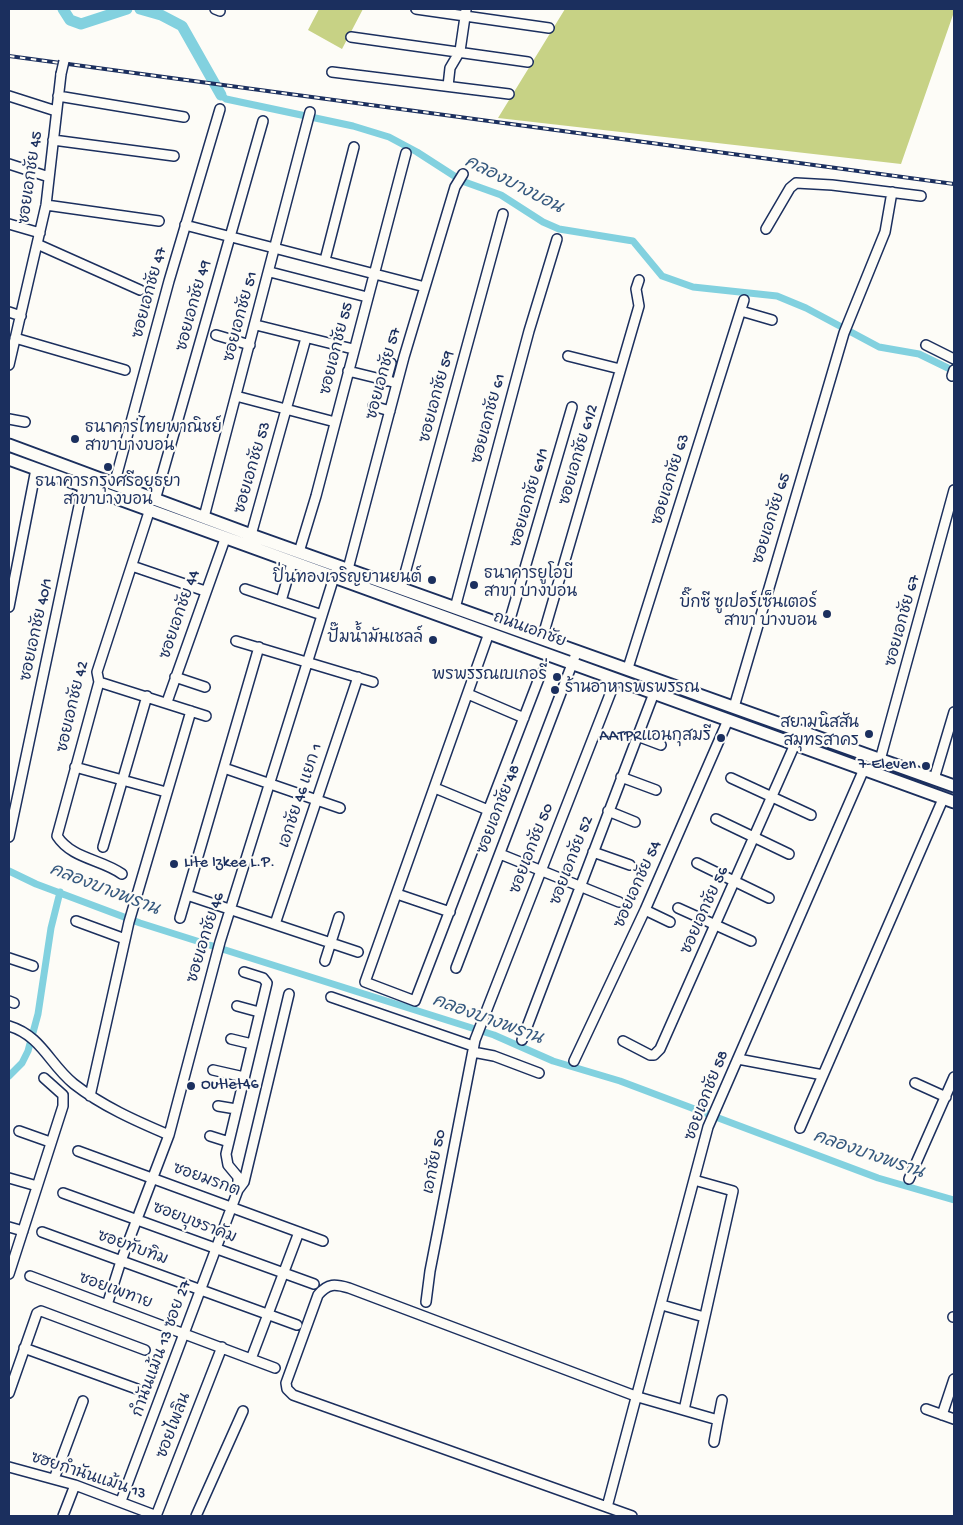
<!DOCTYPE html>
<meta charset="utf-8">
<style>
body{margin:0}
#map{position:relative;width:963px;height:1525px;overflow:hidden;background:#fdfcf7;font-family:"Gochi Hand",sans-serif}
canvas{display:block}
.frame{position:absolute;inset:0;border:10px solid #1b2f5e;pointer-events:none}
</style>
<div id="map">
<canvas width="963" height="1525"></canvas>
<div class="frame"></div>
</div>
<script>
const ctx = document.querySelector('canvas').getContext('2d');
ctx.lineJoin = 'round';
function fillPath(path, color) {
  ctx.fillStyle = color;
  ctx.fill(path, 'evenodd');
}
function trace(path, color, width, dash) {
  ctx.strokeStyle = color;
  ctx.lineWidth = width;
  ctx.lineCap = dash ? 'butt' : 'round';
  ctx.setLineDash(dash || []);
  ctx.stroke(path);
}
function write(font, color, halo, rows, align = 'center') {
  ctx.font = font + ' "Gochi Hand","Playpen Sans Thai",sans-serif';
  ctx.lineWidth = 4.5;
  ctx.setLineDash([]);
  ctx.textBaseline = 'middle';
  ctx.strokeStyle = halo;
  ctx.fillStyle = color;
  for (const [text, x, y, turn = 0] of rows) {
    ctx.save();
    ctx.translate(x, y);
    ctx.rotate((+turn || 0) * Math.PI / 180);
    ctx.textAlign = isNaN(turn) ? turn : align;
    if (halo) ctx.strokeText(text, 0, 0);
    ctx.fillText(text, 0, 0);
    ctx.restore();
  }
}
fillPath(new Path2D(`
 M 319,9 L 363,9 L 342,49 L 308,30 Z
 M 565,9 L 954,9 L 954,12 L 901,164 L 498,118 Z`), '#c7d285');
trace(new Path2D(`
 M 221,95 L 226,99 L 353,126 L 389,137 L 417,152 L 462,181 L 501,195 L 543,222 L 559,229 L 633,241 L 662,276 L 693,287 L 777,296 L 806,308 L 879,347 L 919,354 L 954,371
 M 9,871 L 36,884 L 140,923 L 494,1035 L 553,1061 L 620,1081 L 878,1178 L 954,1200
 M 9,1076 L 22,1063 L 28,1051 L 38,1014 L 51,928 L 60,892`), '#82d1df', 7);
trace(new Path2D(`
 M 63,9 L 70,20 L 81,24 L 127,9
 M 140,9 L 161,15 L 182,26 L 221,95`), '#82d1df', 11);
const minor = new Path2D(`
 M 215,9 L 220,11
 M 416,9 L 549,28
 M 351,37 L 528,62
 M 332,72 L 509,94
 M 448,86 L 450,68 L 460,51 L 466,10
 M 9,96 L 56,111
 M 58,96 L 184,117
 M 53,140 L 174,156
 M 9,164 L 49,177
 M 46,205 L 159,221
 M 9,224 L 40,233
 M 185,225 L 425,287
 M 766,229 L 790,188 L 796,183 L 832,185 L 921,196
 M 37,244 L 140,290
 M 325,260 L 354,147
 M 270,272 L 367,297
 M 741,311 L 772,320
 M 9,312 L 21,316
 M 256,325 L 353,349
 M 216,335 L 250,345
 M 15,338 L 125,370
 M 926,345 L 954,359
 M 568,356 L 620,369
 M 9,365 L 46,205 L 61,74
 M 348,371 L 397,383
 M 952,376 L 954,370
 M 386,381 L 391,363
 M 236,396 L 335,422
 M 373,406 L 390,411
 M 9,419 L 25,422
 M 114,485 L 169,281 L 220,109
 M 155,500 L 263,121
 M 204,517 L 310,112
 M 251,535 L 306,338
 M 299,552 L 316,496 L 406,153
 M 132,566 L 205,591
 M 348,569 L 404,357 L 455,187 L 463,174
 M 401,588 L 503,214
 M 245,589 L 322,615
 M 281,601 L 292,563
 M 9,607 L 36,469
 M 455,608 L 529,331 L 557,239
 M 508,626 L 572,407
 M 489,633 L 365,982 L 415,1001 L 541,673
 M 542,639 L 639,306 L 636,289 L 639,280
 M 236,641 L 373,682
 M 628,668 L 744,300
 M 175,677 L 205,687
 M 99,682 L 206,716
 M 468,694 L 524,718
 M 167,702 L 225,539
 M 734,707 L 844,333 L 885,232 L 892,192
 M 637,736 L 661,745
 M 880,760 L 954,490
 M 75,767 L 166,792
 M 224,768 L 340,808
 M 621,777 L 656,790
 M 731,778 L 811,815
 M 934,779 L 954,712
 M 435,788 L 488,810
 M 608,811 L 635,822
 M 716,819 L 789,854
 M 9,837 L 83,487
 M 103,847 L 147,696
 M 593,852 L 630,865
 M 500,854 L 619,902
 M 697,863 L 769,898
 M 122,874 C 101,859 72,859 57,836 L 99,682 L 97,672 L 149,512
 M 397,894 L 450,912
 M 187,895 L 358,952
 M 678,908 L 751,941
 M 645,910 L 670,922
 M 180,918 L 259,647
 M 76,921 L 125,939
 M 275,924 L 358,677
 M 9,958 L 33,966
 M 325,961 L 339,917
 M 456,968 L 577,651
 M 331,997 L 473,1046
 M 9,1001 L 14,1003
 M 237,1006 L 259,1012
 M 9,1026 C 42,1036 49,1064 74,1084 C 102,1106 136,1121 169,1135
 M 231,1039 L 252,1044
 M 522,1040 L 654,693
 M 623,1041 L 650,1055 L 654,1055 L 660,1049 L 795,744
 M 473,1052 L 494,1056 L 539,1073
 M 738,1059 L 823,1075
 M 574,1061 L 645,910 L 728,720
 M 213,1070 L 244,1077
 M 915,1083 L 946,1097
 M 90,1096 L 129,922 L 191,711
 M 218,1106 L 236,1109
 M 800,1128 L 943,799
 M 19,1131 L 50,1142
 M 210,1136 L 229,1142
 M 78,1151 L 323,1241
 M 9,1178 L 37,1186
 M 909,1179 L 954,1077
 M 238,1190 L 244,1182 L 289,994
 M 63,1193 L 314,1284
 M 9,1227 L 23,1231
 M 42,1232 L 297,1325
 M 9,1274 L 63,1106 L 63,1095 L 44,1078
 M 30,1276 L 275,1368
 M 426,1302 L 430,1271 L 475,1040 L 616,679
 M 107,1305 L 121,1261 L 169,1135 L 220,942 L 334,577
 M 662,1305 L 704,1317
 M 953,1317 L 954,1317
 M 24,1348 L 137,1389
 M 251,1359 L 299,1232
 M 9,1393 L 37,1313 L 41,1311 L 145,1350
 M 926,1409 L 954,1419
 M 684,1410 L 733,1191 L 694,1180
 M 942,1415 L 954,1379
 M 718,1420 L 722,1400
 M 9,1467 L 75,1485 L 157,1516
 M 54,1479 L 83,1401
 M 121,1501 L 238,1190 L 238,1177 L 228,1165 L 226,1154 L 267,983 L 263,978 L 244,972
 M 607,1507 L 708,1127 L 864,769
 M 63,1516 L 75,1485
 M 156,1516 L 222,1347
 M 196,1516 L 243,1411
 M 632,1516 L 293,1395 L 287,1389 L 286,1383 L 318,1295 C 328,1283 335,1284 349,1288 L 638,1397 L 718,1420 L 714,1442`);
const major = new Path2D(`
 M 9,445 L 251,535 L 954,786
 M 9,459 L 954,802`);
trace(minor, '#1b2f5e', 12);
trace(major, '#1b2f5e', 15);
trace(minor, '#fdfcf7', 9);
trace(major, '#fdfcf7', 11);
const rail = new Path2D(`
 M 9,56 L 954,184`);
trace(rail, '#1b2f5e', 4);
trace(rail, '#fdfcf7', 2, [5.5]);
const minorBridge = new Path2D(`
 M 61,74 L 64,61`);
trace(minorBridge, '#1b2f5e', 12, []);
trace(minorBridge, '#fdfcf7', 9);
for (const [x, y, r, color] of [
 [75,439,5,"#1b2f5e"],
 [108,467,5,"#1b2f5e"],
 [432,580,5,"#1b2f5e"],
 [474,585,5,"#1b2f5e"],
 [827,614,5,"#1b2f5e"],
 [433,640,5,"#1b2f5e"],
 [557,677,5,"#1b2f5e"],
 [555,690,5,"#1b2f5e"],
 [869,734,5,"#1b2f5e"],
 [721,738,5,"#1b2f5e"],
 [926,766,5,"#1b2f5e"],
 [174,864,5,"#1b2f5e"],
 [191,1086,5,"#1b2f5e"]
]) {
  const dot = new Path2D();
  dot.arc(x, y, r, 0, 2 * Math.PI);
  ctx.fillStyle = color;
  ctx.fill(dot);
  trace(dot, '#fdfcf7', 2);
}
write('16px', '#1b2f5e', '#fdfcf7', [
 ["ซอยเอกชัย 45",32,178,-82],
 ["ซอยเอกชัย 47",151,293,-75],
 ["ซอยเอกชัย 49",195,306,-75],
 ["ซอยเอกชัย 51",242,317,-75],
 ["ซอยเอกชัย 55",338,349,-76],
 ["ซอยเอกชัย 57",385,374,-75],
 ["ซอยเอกชัย 59",438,397,-75],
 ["ซอยเอกชัย 61",490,419,-75],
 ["ซอยเอกชัย 61/2",580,455,-74],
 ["ซอยเอกชัย 53",254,468,-74],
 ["ซอยเอกชัย 63",672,480,-73],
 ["ซอยเอกชัย 61/1",531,498,-74],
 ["ซอยเอกชัย 65",773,519,-73],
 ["ซอยเอกชัย 44",181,615,-71],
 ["ซอยเอกชัย 67",904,621,-75],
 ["ซอยเอกชัย 40/1",38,630,-78],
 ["ถนนเอกชัย",529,631,20],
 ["ซอยเอกชัย 42",74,707,-77],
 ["เอกชัย 46 แยก 1",302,796,-72],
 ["ซอยเอกชัย 48",500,810,-69],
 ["ซอยเอกชัย 50",533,849,-69],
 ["ซอยเอกชัย 52",573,861,-69],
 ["ซอยเอกชัย 54",639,885,-66],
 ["ซอยเอกชัย 56",706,911,-66],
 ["ซอยเอกชัย 46",207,938,-73],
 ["ซอยเอกชัย 58",708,1096,-69],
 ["เอกชัย 50",436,1162,-79],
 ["ซอยมรกต",206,1181,20],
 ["ซอยบุษราคัม",194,1224,21],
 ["ซอยทับทิม",132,1249,20],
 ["ซอยเพทาย",115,1292,20],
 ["กำนันแม้น 13 ซอย 27",163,1349,-70],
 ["ซอยไพลิน",175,1426,-69],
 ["ซฮยกำนันแม้น 13",88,1477,18]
]);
write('16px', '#1b2f5e', '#fdfcf7', [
 ["ธนาคารไทยพาณิชย์",85,430,"left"],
 ["สาขาบางบอน",85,448,"left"],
 ["ธนาคารกรุงศรีอยุธยา",108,484,"center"],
 ["สาขาบางบอน",108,502,"center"],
 ["ธนาคารยูโอบี",484,576,"left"],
 ["สาขา บางบอน",484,594,"left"],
 ["ปิ่นทองเจริญยานยนต์",422,580],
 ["บิ๊กซี ซูเปอร์เซ็นเตอร์",817,605],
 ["สาขา บางบอน",817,623],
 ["ปั๊มน้ำมันเชลล์",423,640],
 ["พรพรรณเบเกอรี่",547,677],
 ["ร้านอาหารพรพรรณ",565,690,"left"],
 ["สยามนิสสัน",859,725],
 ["สมุทรสาคร",859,743],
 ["AATPRแอนกุสมรี",711,738],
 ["7-Eleven",916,766],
 ["Lite Izkee L.P.",184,864,"left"],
 ["Outlet46",201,1086,"left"]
], 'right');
write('italic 18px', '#35587e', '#fdfcf7', [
 ["คลองบางบอน",513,186,27],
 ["คลองบางพราน",104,891,21],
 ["คลองบางพราน",487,1021,20],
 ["คลองบางพราน",868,1156,19]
]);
</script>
